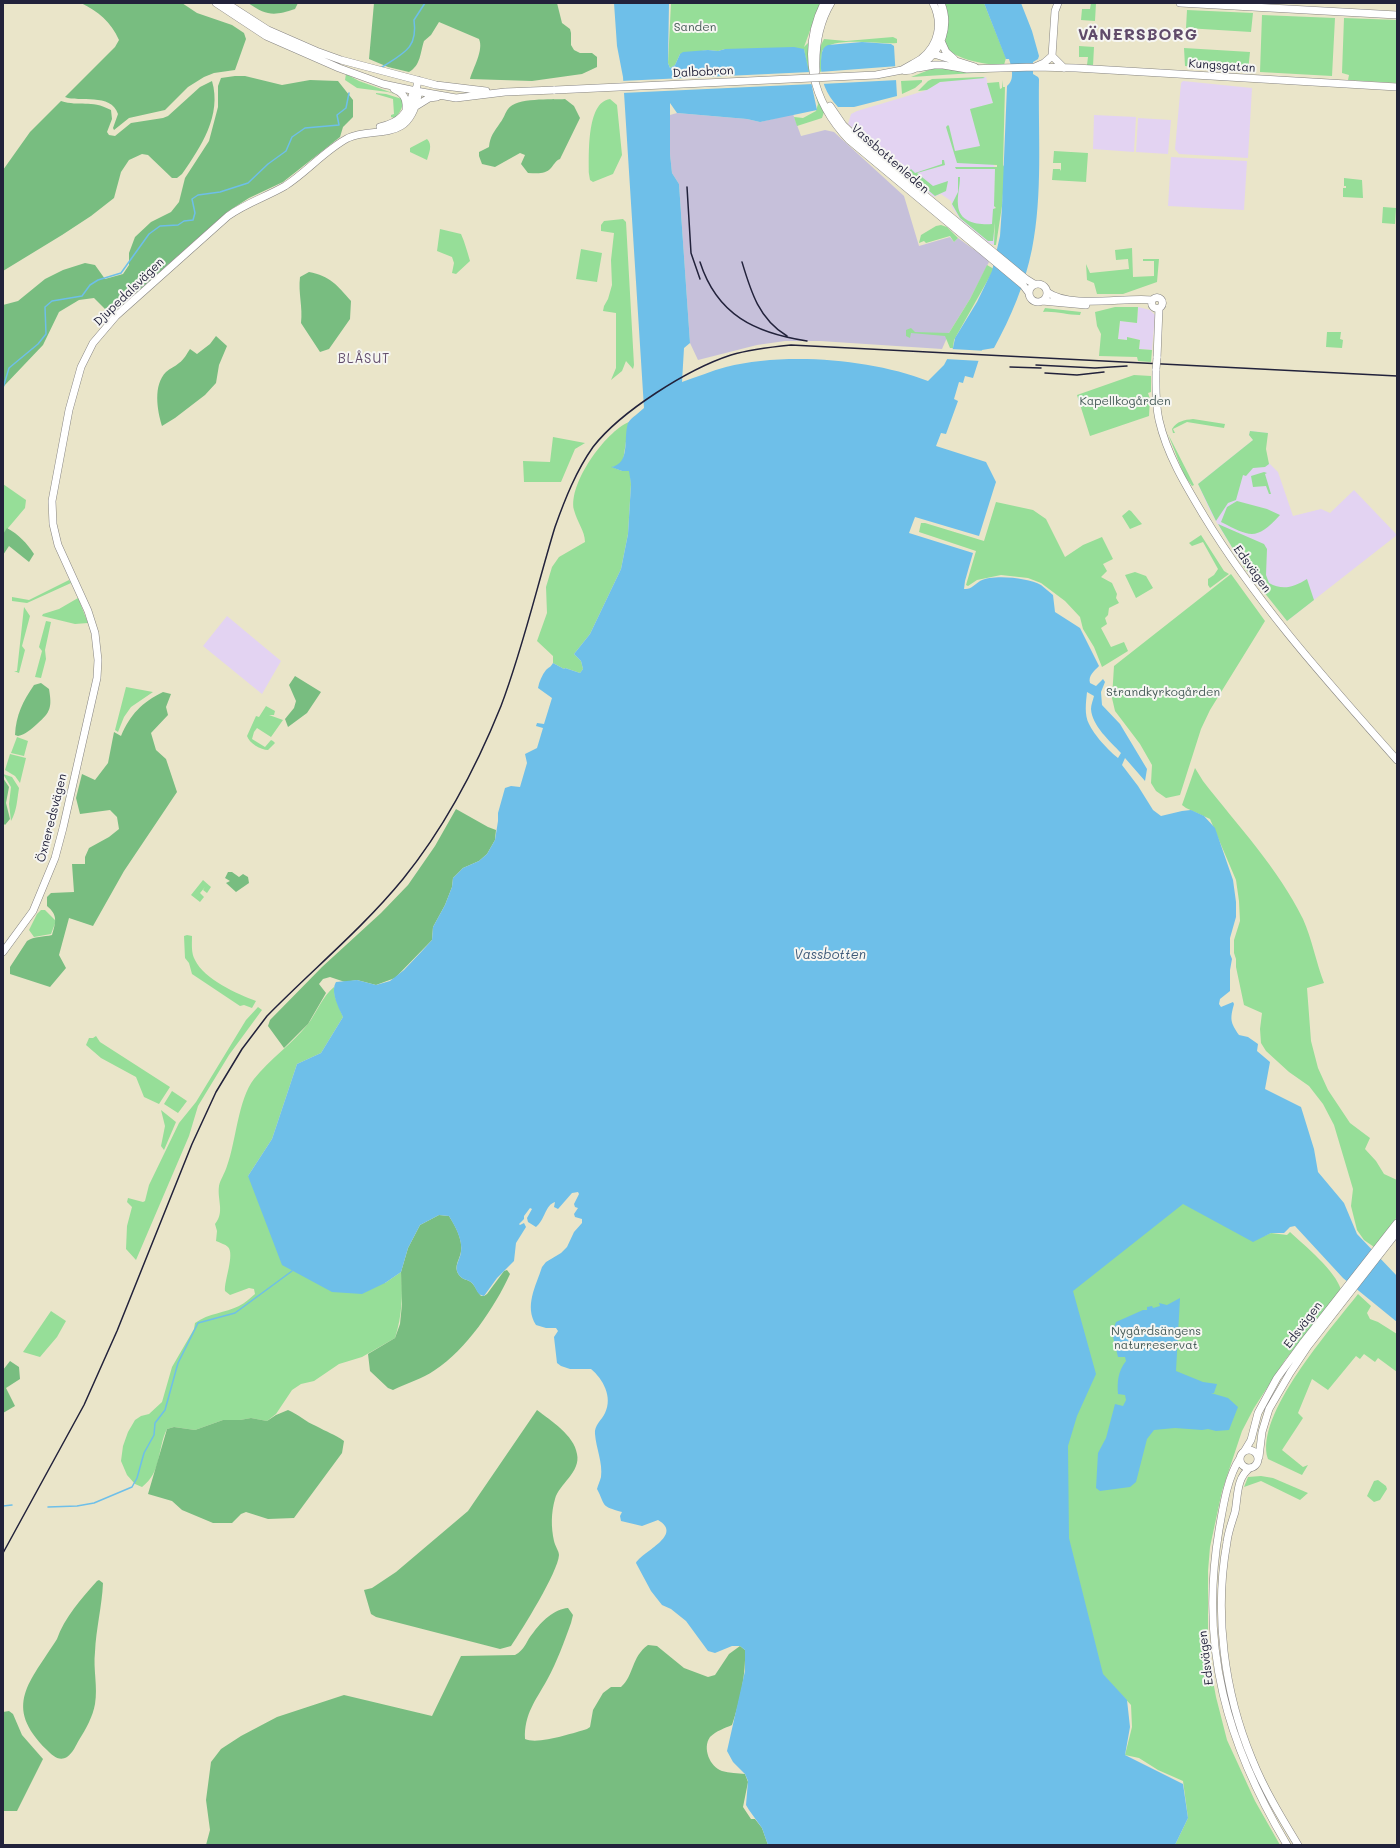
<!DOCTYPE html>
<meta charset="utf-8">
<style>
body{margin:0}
#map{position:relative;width:1400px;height:1848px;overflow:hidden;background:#eae5c9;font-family:Mali,sans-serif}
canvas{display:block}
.frame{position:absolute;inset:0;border:4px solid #22223b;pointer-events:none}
</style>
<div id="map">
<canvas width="1400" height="1848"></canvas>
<div class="frame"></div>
</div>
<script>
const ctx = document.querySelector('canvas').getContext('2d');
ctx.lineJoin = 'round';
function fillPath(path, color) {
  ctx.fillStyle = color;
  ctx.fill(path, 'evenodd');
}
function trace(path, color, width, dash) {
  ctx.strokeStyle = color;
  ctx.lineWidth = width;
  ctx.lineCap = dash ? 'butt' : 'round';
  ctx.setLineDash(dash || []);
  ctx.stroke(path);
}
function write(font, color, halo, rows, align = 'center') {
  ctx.font = font + ' Mali,sans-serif';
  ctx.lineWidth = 4;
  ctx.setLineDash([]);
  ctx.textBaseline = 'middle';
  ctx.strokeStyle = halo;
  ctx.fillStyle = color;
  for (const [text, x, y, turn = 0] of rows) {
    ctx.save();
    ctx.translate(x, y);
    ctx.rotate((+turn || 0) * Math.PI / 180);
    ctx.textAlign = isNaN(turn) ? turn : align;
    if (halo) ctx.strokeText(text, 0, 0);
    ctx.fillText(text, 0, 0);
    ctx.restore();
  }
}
fillPath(new Path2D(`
 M 986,77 L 993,103 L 970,110 L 995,168 L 994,245 L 989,243 L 960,219 L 952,207 L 951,201 L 941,194 L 934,197 L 858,133 L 848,124 L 851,114 L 857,111 L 924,91 L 940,82 Z
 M 1183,81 L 1252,88 L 1248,158 L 1179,154 L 1175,149 L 1181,83 Z
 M 1094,115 L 1136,117 L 1134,152 L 1093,149 Z
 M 1138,118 L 1171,120 L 1168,154 L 1136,152 Z
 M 1171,157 L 1247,161 L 1244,210 L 1168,206 Z
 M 1138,307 L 1150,310 L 1155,315 L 1152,350 L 1139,349 L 1140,340 L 1127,337 L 1127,340 L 1118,339 L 1120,321 L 1137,323 Z
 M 1250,431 L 1268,433 L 1264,445 L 1268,462 L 1278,472 L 1293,516 L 1321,509 L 1330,513 L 1354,490 L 1397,535 L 1287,621 L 1240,561 L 1211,513 L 1198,484 L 1253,440 L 1249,435 Z
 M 227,616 L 281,661 L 262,694 L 203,646 Z`), '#e3d3f2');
fillPath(new Path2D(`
 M 677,113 L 747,119 L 760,122 L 793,114 L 801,136 L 825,130 L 834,132 L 904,196 L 919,246 L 950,237 L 954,242 L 958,238 L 983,256 L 989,262 L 970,299 L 949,333 L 942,349 L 820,341 L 785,341 L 757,345 L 698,360 L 690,343 L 679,184 L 672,173 L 670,154 L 670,115 Z`), '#c6c0da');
fillPath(new Path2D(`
 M 671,3 L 820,3 L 804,47 L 809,42 L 811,72 L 808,72 L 804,49 L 725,49 L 718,51 L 708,50 L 680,54 L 675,65 L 670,68 L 668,63 Z
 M 945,3 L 984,3 L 1006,58 L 1004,65 C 992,66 946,59 945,43 C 945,37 948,31 948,25 C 949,17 947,10 945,3 Z
 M 1091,3 L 1096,3 L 1095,21 L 1081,20 L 1082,9 L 1090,9 Z
 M 1187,10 L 1253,13 L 1251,32 L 1186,28 Z
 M 1262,15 L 1335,18 L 1332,76 L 1260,72 Z
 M 1344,18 L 1397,20 L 1397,83 L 1348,80 L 1349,75 L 1342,73 Z
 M 893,37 L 897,39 L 897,43 C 879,45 833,35 822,51 L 821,72 L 818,71 L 820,47 L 824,39 L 846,41 Z
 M 1079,46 L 1094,47 L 1093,66 L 1087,65 L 1088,57 L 1079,57 Z
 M 1184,48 L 1250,52 L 1248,71 L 1185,66 Z
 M 934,68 L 945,68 L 964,72 L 990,72 L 911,77 Z
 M 346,74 L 359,81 L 401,96 L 388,92 L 357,88 L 345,80 Z
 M 983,77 L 985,78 L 940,82 L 927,90 L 918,91 L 928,81 L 932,79 Z
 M 922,80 L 922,82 L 915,88 L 902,94 L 901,81 Z
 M 1003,80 L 1003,87 L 1005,87 L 1003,165 L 1005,168 L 1002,206 L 996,245 L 994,245 L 995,222 L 993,241 L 988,241 L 960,218 L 952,204 L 958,192 L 958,177 L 960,177 C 960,186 957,196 958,205 C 959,223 979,225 992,224 L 993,209 L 996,208 L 994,206 L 995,169 L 956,169 L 955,167 L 997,167 L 997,165 L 957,163 L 946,127 L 948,125 L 949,126 L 955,151 L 980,146 L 970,109 L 993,103 L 987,83 L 999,82 L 1000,89 L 1002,88 Z
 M 813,85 L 815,85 L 824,112 L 822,118 L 797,126 L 794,117 L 803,118 L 816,111 L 818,104 Z
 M 376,93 L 386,94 L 402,99 C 404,107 400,112 395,118 L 391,117 L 391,115 L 394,114 L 393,99 L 376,94 Z
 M 610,99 L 617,105 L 622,155 L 613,174 L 593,182 L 590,180 L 589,174 C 589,157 586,102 610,99 Z
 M 427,139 C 433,145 429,153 427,160 L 410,152 L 410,148 Z
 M 1054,151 L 1088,153 L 1086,182 L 1052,180 L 1053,169 L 1060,169 L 1061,171 L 1061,163 L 1053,163 Z
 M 942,160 L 944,160 L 945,165 L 917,173 L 933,186 L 948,181 L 946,191 L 935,196 L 908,173 L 911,169 L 915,173 L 942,164 Z
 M 1344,178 L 1362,180 L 1363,198 L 1343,197 L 1343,188 L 1346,188 L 1346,186 L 1344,186 Z
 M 1383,207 L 1396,208 L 1395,224 L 1382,223 Z
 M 623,219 L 626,222 L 634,365 L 633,369 L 626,361 L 622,371 L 611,380 L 616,368 L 616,313 L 603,311 L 604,306 L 608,299 L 612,285 L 611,260 L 614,233 L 601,231 L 601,225 L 604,221 Z
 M 941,225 L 947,227 L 958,238 L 954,242 L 950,236 L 926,243 L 924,241 L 919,243 L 921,235 L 936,226 Z
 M 440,229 L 461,234 C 465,243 467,251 470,261 L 456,274 L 452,273 L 454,263 L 452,257 L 437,251 Z
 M 1132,248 L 1133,277 L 1154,276 L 1154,261 L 1143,261 L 1143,259 L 1159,259 L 1157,282 L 1123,294 L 1097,294 L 1094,283 L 1087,280 L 1086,264 L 1090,273 L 1129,269 L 1128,259 L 1116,260 L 1115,250 Z
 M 581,249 L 602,253 L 597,282 L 576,279 Z
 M 987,265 L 994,269 L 954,340 L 953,348 L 950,348 L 945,336 L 911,333 L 910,338 L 906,336 L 906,330 L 911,328 L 915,332 L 949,333 L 970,299 Z
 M 1115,307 L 1138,307 L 1137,323 L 1120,321 L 1118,339 L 1127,340 L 1127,337 L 1140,340 L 1139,349 L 1152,350 L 1151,362 L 1138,361 L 1137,357 L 1099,356 L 1101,334 L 1097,326 L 1095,312 Z
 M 1045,308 L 1081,312 L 1080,315 C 1066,315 1056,311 1043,312 Z
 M 1327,332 L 1341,332 L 1340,339 L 1343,340 L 1342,348 L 1326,347 Z
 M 1134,375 L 1151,376 L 1151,392 L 1148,393 L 1150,399 L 1149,416 L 1090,436 L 1077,395 Z
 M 1193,419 L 1225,424 L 1224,428 L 1187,422 L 1173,429 L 1175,433 L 1173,433 L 1172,429 C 1177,421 1184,420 1193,419 Z
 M 629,422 L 623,461 L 618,466 L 612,467 L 622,471 L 630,471 L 631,484 L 628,534 L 621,569 L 590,634 L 574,654 L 581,661 L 583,669 L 580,673 L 565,668 L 564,669 L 553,663 L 553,656 L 537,641 L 547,613 L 546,587 L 552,567 L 559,557 L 585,542 C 585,531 577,522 574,510 C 568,484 605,432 629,422 Z
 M 1250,431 L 1268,433 L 1266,449 L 1269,464 L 1265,467 L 1253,468 L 1246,476 L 1243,475 L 1236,500 L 1228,503 L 1216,521 L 1198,484 L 1253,440 L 1249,435 Z
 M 1168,434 L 1194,485 L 1192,486 L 1184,475 Z
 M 553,437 L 585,443 L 575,449 L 561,482 L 524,482 L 523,461 L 550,462 Z
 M 1264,472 L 1267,473 L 1265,474 L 1271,494 L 1269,494 L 1266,486 L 1253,487 L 1251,476 Z
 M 3,484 L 26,500 L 25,508 L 3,534 Z
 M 1237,501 L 1267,509 L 1280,515 C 1256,541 1251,537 1221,522 L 1227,507 Z
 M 996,502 L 1033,510 L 1046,519 L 1065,557 L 1083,545 L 1102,537 L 1113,559 L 1103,564 L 1107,571 L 1101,577 L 1112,583 L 1117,594 L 1116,598 L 1119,603 L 1109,608 L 1108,615 L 1105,618 L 1107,624 L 1101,628 L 1111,647 L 1124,642 L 1128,651 L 1102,667 L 1094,647 L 1083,629 L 1080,617 L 1065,601 L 1041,583 L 1028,578 L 1001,575 L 977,580 L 968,586 L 966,585 L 976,551 L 919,532 L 921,523 L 925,523 L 984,541 Z
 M 1129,510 L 1131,511 L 1142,524 L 1130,529 L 1122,516 Z
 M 1218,524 L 1264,544 L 1267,549 L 1266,575 L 1269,583 C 1283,591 1294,587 1307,579 L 1314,600 L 1287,621 L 1244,567 Z
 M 1201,535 L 1224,571 L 1229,574 L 1210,588 L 1208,585 L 1208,579 L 1214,575 L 1218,569 L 1203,542 L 1192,546 L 1189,543 Z
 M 1135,572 L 1146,576 L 1153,588 L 1136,598 L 1125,575 Z
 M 1231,574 L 1265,621 L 1210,710 L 1201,729 L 1180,795 L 1166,798 L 1156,791 L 1151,783 L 1152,765 L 1140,744 L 1115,711 L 1112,698 L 1114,666 Z
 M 69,580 L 71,583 L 27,603 L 12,601 L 12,597 L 29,600 Z
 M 78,598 L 88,623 L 75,624 L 42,616 L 43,614 L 59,609 Z
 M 24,607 L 30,616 L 22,646 L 25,650 L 19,673 L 14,671 L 17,671 Z
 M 46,621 L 51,622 L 45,650 L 46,659 L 41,678 L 35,677 L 42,651 L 39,647 Z
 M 126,687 L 153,692 L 131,707 L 124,717 L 118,732 L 115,730 Z
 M 266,706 L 275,711 L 274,715 L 269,715 L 283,720 L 271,737 L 257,728 L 254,732 L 252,739 L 265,747 L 271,740 L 273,741 L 275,743 L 268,750 C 261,750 249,743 247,736 L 256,716 L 259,717 Z
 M 17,737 L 28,741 L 24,756 L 11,753 Z
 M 10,754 L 26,758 L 20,783 L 15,776 L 5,770 Z
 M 1195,768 L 1203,781 C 1238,826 1278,868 1303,919 C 1312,939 1316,962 1324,983 L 1307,988 L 1311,1041 L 1318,1068 L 1328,1090 L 1350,1123 L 1370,1138 L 1365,1149 L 1376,1161 L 1384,1174 L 1397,1180 L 1397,1217 L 1374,1247 L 1364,1240 L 1357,1230 L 1351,1206 L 1353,1189 L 1334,1125 L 1323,1104 L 1309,1086 L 1289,1072 L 1266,1051 L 1261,1043 L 1260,1029 L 1262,1013 L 1244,1005 L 1236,967 L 1236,959 L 1234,953 L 1234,940 L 1240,921 L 1239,901 L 1236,880 L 1210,819 L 1186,808 L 1182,805 Z
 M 3,774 L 12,777 L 19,788 C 17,800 17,810 11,821 L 9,804 L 11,787 Z
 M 203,880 L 211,887 L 207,893 L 203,890 L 205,887 L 200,893 L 204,897 L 200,902 L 191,895 Z
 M 41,910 L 45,910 L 56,921 L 51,934 L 34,937 L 29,930 L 37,914 Z
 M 187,935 L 192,936 C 192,944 191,953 195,960 C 204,979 237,994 256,1001 L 252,1008 L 244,1005 L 240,1006 L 192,974 L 189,963 L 185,958 L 184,936 Z
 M 334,987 L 335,997 L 343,1017 L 321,1053 L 297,1064 L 272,1139 L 248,1176 L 385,1283 L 401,1272 C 403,1295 402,1316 395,1338 L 362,1357 L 339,1364 L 314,1381 L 301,1384 L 292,1390 L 276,1414 L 267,1421 L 251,1418 L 240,1420 L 223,1420 L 195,1430 L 174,1427 L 167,1429 C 157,1449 162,1472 142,1487 L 135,1484 L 127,1475 L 121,1461 L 123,1446 L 128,1432 L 135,1420 L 141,1416 L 149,1414 L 162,1402 L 172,1367 L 194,1329 L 195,1323 C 209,1313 225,1313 239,1306 C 245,1303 250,1298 255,1294 L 254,1289 L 249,1288 L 230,1295 L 225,1291 C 224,1281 235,1254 228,1247 C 225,1244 220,1243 216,1241 L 217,1231 L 215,1224 C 225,1212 217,1200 219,1186 C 220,1180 225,1173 227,1166 C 236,1142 238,1099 254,1079 C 270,1059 292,1044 308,1024 C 317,1012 322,997 334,987 Z
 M 258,1007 L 262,1010 L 229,1055 L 198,1106 L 189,1136 L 136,1260 L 126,1249 L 127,1226 L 132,1207 L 127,1202 L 128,1198 L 143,1202 L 145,1201 L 149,1185 L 179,1123 L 196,1102 L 246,1020 Z
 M 96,1036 L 100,1042 L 170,1087 L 159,1104 L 144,1097 L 136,1077 L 101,1058 L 86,1045 L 89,1038 L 93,1038 Z
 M 172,1091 L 187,1101 L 178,1113 L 164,1104 Z
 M 161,1110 L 176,1122 L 164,1150 L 161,1146 L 165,1126 Z
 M 1173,1169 L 1264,1236 L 1271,1233 L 1287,1235 L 1290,1232 C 1305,1246 1336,1271 1341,1290 L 1285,1360 L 1254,1408 L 1242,1431 L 1222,1491 L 1210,1547 L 1208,1571 L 1208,1654 L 1216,1697 L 1227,1740 L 1255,1801 L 1280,1845 L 1175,1845 L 1188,1818 L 1183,1781 L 1158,1770 L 1139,1758 L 1125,1755 L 1132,1727 L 1131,1705 L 1102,1674 L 1086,1676 L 1017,1299 Z
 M 1358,1294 L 1371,1306 L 1367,1313 L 1370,1319 L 1378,1322 L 1397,1334 L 1397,1372 L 1378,1358 L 1375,1362 L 1364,1354 L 1360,1359 L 1356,1356 L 1328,1390 L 1312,1379 L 1298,1413 L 1303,1418 L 1282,1450 L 1303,1467 L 1308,1465 L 1302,1475 L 1268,1459 C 1254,1415 1331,1329 1358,1294 Z
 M 51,1311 L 66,1321 L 57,1337 L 40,1357 L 23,1352 Z
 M 1261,1476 L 1273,1478 L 1308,1493 L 1300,1500 L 1261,1481 L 1244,1487 L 1248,1477 Z
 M 1378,1480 L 1386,1486 L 1387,1489 L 1380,1500 L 1374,1502 L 1367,1496 L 1374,1481 Z`), '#96de98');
fillPath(new Path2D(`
 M 81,3 L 182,3 L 197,13 L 232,25 L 244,33 L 246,39 L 235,70 L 214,73 L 204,77 L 188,87 L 165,110 L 129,118 L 114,130 L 113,128 L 118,114 C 111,92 79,103 65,97 L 115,47 L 119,40 C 111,22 98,11 81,3 Z
 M 248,3 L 298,3 L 295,9 C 274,16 267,16 248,3 Z
 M 374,3 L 557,3 L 562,23 L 570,29 L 571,33 L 571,45 L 574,50 L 580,53 L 592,53 L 597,57 L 597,67 L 582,74 L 532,81 L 470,79 C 473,68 484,50 479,39 L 439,22 L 431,35 L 424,41 C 420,53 421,65 409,72 L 388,67 L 369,59 Z
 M 235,76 L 245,76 L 282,85 L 310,80 L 338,81 L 353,100 L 353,117 L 343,127 L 340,137 L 283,182 L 249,198 L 227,212 L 111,315 L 94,298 L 79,300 L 59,312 L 43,345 L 3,387 L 3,305 L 18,301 L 45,279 L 63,270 L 85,263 L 95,265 L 105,279 L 123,274 L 129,265 L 129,253 L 135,237 L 151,222 L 171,212 L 179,202 L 185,178 L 209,141 L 218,107 L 218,86 L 221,78 Z
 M 212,81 C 222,115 201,147 182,174 L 177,178 L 172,178 L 148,155 L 142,154 L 129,160 L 121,172 L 114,198 L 91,216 L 62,235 L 3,271 L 3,170 L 30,132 L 61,101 C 80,107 90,99 111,110 L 112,119 L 107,132 L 109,135 L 115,136 L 131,123 L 163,118 L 168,116 L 200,87 Z
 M 565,99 L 574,106 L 580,118 L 560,159 C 555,161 554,165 551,168 C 545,175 536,173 528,173 L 521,164 L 525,155 L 520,153 L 495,167 L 482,164 L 479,156 L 479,152 L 489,147 C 490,136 494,132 500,123 C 504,118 505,113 508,109 C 516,97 552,100 565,99 Z
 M 309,272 C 330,276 337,285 351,301 L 350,319 L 329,349 L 320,352 L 301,323 C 303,307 298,293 300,277 Z
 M 216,336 L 227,346 L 219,365 L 216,383 L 205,395 L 175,418 L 162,426 C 157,410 153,385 166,372 C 170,368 175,367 179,363 C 184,360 187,353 190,349 L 197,354 L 210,344 Z
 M 7,528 C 18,534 27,543 34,554 L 29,562 L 9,546 L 3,555 L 3,534 Z
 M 295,676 L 321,692 L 307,713 L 288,727 L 285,719 L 294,708 L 296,701 L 289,685 Z
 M 41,683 L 49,689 C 52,707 51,712 37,724 C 30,730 26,734 18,736 L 15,735 C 16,715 23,701 34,685 Z
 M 163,692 L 171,694 L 166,707 L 168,715 L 151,733 L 156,750 L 166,759 L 177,792 L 124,871 L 93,926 L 69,918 L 59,955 L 66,968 L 50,987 L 10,974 L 10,967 L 27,941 C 34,936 44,937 52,935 C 56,922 58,915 47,906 L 47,897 L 51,893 L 74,892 L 72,864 L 85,864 L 85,857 L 89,848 L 109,837 L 119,829 L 117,817 L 110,810 L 80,814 L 76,798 L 82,774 L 95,780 L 108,763 L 114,732 L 121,736 C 130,715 142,702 163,692 Z
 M 3,778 L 9,787 L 6,803 L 10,819 L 5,825 L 3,823 Z
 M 456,809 L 488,827 L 496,830 L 495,840 L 487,854 L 479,861 L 463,868 L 453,878 L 452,887 L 445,905 L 433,927 L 432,940 L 395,978 L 376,985 L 357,980 L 345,982 L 330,977 L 323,979 L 319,984 L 326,993 L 308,1024 L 284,1048 L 268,1026 L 270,1020 L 322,967 L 381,913 L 408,885 L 435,846 Z
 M 228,872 L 232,872 L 239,877 L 243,874 L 248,877 L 249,883 L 236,892 L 226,883 L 230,881 L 225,878 Z
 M 439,1215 L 449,1216 C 455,1225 463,1240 461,1251 C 460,1260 453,1266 459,1275 C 462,1280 468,1279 472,1283 C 476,1287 477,1292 481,1296 L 484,1296 L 487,1294 L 504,1271 L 507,1270 L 510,1274 C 495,1307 466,1350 435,1370 C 422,1379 407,1383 393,1390 L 388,1388 L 370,1371 L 368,1354 L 395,1338 L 400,1324 L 402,1304 L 401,1272 L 408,1248 L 420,1225 Z
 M 10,1361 L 19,1367 L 20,1379 L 6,1388 L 15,1406 L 3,1413 L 3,1370 Z
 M 288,1410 C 298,1414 306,1422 316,1426 C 327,1432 334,1434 344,1441 L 342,1453 L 294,1518 L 268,1519 L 246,1512 L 241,1514 L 232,1523 L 213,1523 L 182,1510 L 172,1501 L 148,1494 L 167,1429 L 174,1427 L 195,1430 L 223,1420 L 240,1420 L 251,1418 L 267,1421 L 276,1415 Z
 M 537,1410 C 551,1421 574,1435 577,1454 C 581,1472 559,1484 555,1499 C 551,1513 551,1527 554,1541 C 555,1546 559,1551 559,1555 C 558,1572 522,1630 511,1646 L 500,1649 L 376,1617 L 371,1614 L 364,1590 L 372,1588 L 396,1572 L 468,1511 Z
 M 99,1580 L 103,1583 C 102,1606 96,1629 95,1652 C 93,1669 98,1687 95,1704 C 93,1716 86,1729 79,1740 C 76,1745 73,1753 67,1757 C 59,1762 52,1755 47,1750 C 2,1706 30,1682 57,1639 C 64,1618 82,1598 97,1581 Z
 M 568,1608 L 573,1615 L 571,1623 C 564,1642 557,1662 547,1680 C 536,1700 524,1714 525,1739 C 538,1745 573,1733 587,1729 L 590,1727 L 593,1710 L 603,1693 L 611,1687 L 621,1687 C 634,1676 631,1657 648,1645 L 657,1646 L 684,1668 L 708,1677 L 715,1675 L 729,1654 L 740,1646 L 745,1650 C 746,1675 740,1701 732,1725 C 725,1728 716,1731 710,1737 C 702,1748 710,1767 722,1771 C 729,1773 738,1773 745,1774 L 748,1782 L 743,1807 L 751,1819 L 755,1819 L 762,1828 L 768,1845 L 206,1845 L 210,1830 L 206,1800 L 211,1762 L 221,1749 L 241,1736 L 277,1717 L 344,1695 L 432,1716 L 461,1656 L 515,1655 C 525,1650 526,1641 533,1633 C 541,1622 554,1609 568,1608 Z
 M 9,1711 L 13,1714 L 22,1735 L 43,1759 L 17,1811 L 3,1811 L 3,1712 Z`), '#78bd80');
fillPath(new Path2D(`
 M 614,3 L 669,3 L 668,63 L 670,68 L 675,65 L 680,54 L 683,52 L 708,50 L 718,51 L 725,49 L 757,48 L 794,47 L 804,49 L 817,110 L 760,122 L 747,119 L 677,113 L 670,103 L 670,154 L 672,173 L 679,184 L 690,343 L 684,348 L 682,382 C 697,377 711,371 726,367 C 786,352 871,359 928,381 L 944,365 L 953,348 L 955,338 L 977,302 L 992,271 L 1000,236 L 1002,207 L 1007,86 C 1015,80 1012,68 1009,59 L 1006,59 L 984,3 L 1021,3 L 1032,31 L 1039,56 L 1038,59 L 1033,62 L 1033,74 L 1038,77 L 1039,79 C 1038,135 1043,194 1032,249 C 1025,284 1011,317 994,348 L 982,350 L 973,378 L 965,376 L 963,383 L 959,382 L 954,399 L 958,401 L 946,434 L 941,433 L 936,446 L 986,462 L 996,482 L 994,488 L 979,536 L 915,517 L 909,533 L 973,553 L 965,581 L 964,589 C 971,590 975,584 980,581 C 994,574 1028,578 1041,585 C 1045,588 1049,592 1053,595 L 1055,612 L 1080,628 L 1099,666 C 1094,671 1088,676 1090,683 L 1096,686 L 1103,679 L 1105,682 L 1101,692 L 1102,705 L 1120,724 L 1147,769 L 1145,781 L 1125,758 L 1122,765 L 1138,786 L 1153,810 L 1161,816 L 1182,811 L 1191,810 L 1204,816 L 1215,828 L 1233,880 L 1236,902 L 1236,917 L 1230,938 L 1230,954 L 1232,959 L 1230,970 L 1230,991 L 1220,999 L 1219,1004 L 1221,1007 L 1233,1002 L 1234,1004 C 1230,1019 1230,1022 1239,1035 L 1248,1037 L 1258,1044 L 1257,1051 L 1270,1062 L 1265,1089 L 1301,1107 L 1314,1149 L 1318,1172 L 1344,1203 L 1357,1234 L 1397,1276 L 1397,1322 L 1343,1278 L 1295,1226 L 1290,1227 L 1284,1233 L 1271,1233 L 1253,1242 L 1183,1204 L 1073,1291 L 1096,1374 L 1077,1416 L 1068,1446 L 1069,1538 L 1103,1674 L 1127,1700 L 1130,1727 L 1125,1755 L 1183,1784 L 1188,1818 L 1175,1845 L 768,1845 L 762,1828 L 749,1810 L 746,1805 L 748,1781 L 745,1774 L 733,1762 L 727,1751 L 745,1671 L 745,1650 L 740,1646 L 732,1646 L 715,1653 L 708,1651 L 686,1621 L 671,1609 L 662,1605 L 651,1591 L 636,1563 C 643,1551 684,1535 658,1520 L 642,1526 L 621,1521 L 620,1516 L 622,1512 C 600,1506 606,1506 597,1489 C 598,1485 600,1481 601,1477 C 603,1463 596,1448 595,1434 C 594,1425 602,1420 605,1413 C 613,1397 603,1379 591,1369 L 570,1369 L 561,1366 L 557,1363 L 554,1337 L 558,1331 L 556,1328 L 546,1328 L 536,1325 C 524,1306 536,1286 542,1267 L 546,1262 L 561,1253 L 567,1247 L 574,1232 L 582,1223 L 582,1219 L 575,1217 L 574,1214 L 578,1208 L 575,1207 L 574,1204 L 579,1194 L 578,1192 L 572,1193 L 558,1209 L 554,1207 L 555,1202 C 545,1205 545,1220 536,1227 L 528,1222 L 527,1218 L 532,1209 L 530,1208 L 524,1216 L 524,1219 L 519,1224 L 520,1225 L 524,1223 L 526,1227 L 516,1243 L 514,1261 L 497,1278 L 484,1296 C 476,1295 477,1288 472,1283 C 468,1279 462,1280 459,1275 C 453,1267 460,1260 461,1252 C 463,1240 455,1226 449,1216 L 439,1215 L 420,1225 L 408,1248 L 401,1272 L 385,1283 L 362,1294 L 332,1292 L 282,1265 L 248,1176 L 272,1139 L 297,1064 L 321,1053 L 343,1017 C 339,1008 330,992 336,982 L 357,980 L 376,985 L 390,981 L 404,970 L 422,951 L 432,940 L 433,927 L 445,905 L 452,887 L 453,878 L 463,868 L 479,861 L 487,854 L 495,840 L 498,821 L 498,813 L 505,788 L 511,786 L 520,787 L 527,763 L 525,754 L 537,748 L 543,728 L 536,726 L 537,723 L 544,724 L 552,698 L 538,688 C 539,682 542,675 546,670 C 549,667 551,667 553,663 L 564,669 L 565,668 L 580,673 L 583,669 L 581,661 L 574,654 L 590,634 L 621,569 L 628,534 L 631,484 L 629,471 L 622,471 L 611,467 C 631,464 623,438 628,423 C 631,418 640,412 644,408 L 623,77 L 617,46 ZM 1087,692 L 1094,696 C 1093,700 1091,705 1091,709 C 1092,726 1110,741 1121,753 L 1118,758 C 1109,751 1094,735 1089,724 C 1084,715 1086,702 1087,692 Z
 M 862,42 L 891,44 L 894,46 L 897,96 L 854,107 L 838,107 C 826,94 820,80 821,61 C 822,54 821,48 828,45 Z
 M 1180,1298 L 1176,1371 L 1203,1382 L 1217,1384 L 1214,1393 L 1211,1393 L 1228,1398 L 1238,1407 L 1229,1430 L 1216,1431 L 1208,1429 L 1202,1430 L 1175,1428 L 1154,1430 L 1147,1439 L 1136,1482 L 1130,1487 L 1100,1491 L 1096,1488 L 1098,1453 L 1106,1438 L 1115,1404 L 1123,1406 L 1126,1400 L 1125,1395 L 1118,1394 C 1117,1382 1118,1371 1126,1361 L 1125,1357 L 1118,1357 L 1112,1333 L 1116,1322 L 1143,1310 L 1147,1310 L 1147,1307 L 1152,1306 L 1153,1308 L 1160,1306 L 1159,1303 L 1167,1305 Z`), '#6ebfe9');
fillPath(new Path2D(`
 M 898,66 L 898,80 L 821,84 L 819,72 Z
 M 810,72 L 813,84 L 622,93 L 621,81 Z
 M 951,349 L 988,351 L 983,352 L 981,361 L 945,359 Z`), '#eae5c9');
trace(new Path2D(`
 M 382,67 C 404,53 418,48 414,20 L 425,3
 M 3,388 L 9,368 L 38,344 L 46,334 L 45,307 L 52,301 L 82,296 L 90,285 L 98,280 L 121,273 L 149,234 L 160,226 L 178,225 L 184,221 L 193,220 L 195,213 L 192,199 L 198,195 L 220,192 L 248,183 L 268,164 L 286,151 L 292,137 L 305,128 L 339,125 L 337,115 L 346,108 L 349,93
 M 3,1506 L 12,1505
 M 48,1507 L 77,1506 L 94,1503 L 132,1487 L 137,1478 L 144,1453 L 154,1435 L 155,1423 L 165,1410 L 178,1363 L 198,1323 L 235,1313 L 292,1271`), '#6ebfe9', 1.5);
const secondary = new Path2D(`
 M 216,3 L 266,36 L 339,68 L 383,84 L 416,91 L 456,98 L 505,92 L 555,90
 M 226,3 L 268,30 L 316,51 L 341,60 L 436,85 L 486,91
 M 824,3 C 800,52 812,101 849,140 L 1023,285 L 1029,293
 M 1180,3 L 1397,15
 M 941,41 L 946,52 L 954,59
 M 930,55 L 934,54 L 975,67
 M 1052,56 L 1064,68
 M 1035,67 L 1044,63 L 1052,56 L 1055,11 L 1058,3
 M 918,68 L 934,65 L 943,65 L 967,69 L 1035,67 L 1076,68 L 1397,87
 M 902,70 C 910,72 916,69 922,64 C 942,51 950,25 941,3
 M 902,70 C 908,66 915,63 921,59 C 939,45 943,23 933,3
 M 816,71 C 815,48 819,23 831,3
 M 394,89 C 403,93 407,98 406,108
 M 416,106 L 429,98 L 437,97
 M 830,106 L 843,125 L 865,146 L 1026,279 L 1034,284
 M 380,127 C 401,122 407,114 413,93 L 416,91
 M1029 293a9 9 0 1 1 18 0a9 9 0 1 1-18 0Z
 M 1047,292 C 1071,309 1124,297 1152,300
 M1151.5 303a5.5 5.5 0 1 1 11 0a5.5 5.5 0 1 1-11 0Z
 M 1042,301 L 1086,305
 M 1157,358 L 1159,308
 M 1156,369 C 1156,386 1155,403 1159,420 C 1167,455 1186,486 1204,516 C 1258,605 1328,682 1397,760
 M 3,952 L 33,911 L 55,858 L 63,828 L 97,678 L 98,660 L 95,633 L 88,611 L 58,545 L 53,524 L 52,501 L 69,410 L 81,367 L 93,343 L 116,316 L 228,216 C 246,203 266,197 285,186 C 307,172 325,150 348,138 C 365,130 387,135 401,126 C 412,119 416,106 418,95 L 416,91 L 418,80
 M1240 1459a9 9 0 1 1 18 0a9 9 0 1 1-18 0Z
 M 1245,1450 L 1251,1440 L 1258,1413 L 1277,1378 L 1302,1344 L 1397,1223
 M 1259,1457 L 1262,1432 L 1269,1409 L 1290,1373 L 1308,1346 L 1397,1232
 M 1240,1458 C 1227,1478 1223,1507 1219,1530 C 1199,1648 1227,1744 1287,1845
 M 1250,1468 C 1236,1478 1238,1497 1235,1512 C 1232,1522 1228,1532 1227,1542 C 1214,1613 1224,1692 1252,1759 C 1264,1789 1281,1817 1298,1845`);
trace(secondary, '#868482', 8);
trace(secondary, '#fff', 7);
trace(new Path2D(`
 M 687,187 L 691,253 L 700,279
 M 700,262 C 717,315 755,333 807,341
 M 742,262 C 751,292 759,319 787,336
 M 1036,365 L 1095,368 L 1127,366
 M 1010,367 L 1041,368
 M 1045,373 L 1077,375 L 1104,372
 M 3,1553 L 84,1405 L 117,1331 L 192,1144 L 216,1092 L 242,1049 L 267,1016 C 312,970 362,929 403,879 C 445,827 476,768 501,706 C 523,648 537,586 555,527 C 565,499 576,471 593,447 C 621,411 688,369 731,355 C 751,349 771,347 791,345 L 1397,376`), '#22223b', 1.5);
const secondaryBridge = new Path2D(`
 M 555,90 L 876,75 L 902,70
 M 1156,369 L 1157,358`);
trace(secondaryBridge, '#868482', 8, []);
trace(secondaryBridge, '#fff', 7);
write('12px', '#455a57', '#f6f6f2', [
 ["Sanden",695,27],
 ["Kapellkogården",1125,401],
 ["Strandkyrkogården",1163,692],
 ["Nygårdsängens",1156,1331],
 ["naturreservat",1156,1345]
]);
write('12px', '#22223b', '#f6f6f2', [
 ["Kungsgatan",1222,66,4],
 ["Dalbobron",703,72,-3],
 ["Vassbottenleden",890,159,41],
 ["Djupedalsvägen",129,292,-44],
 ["Edsvägen",1252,569,54],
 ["Öxneredsvägen",52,818,-76],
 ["Edsvägen",1303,1325,-53],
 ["Edsvägen",1206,1658,-97]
]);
ctx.letterSpacing = '1px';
write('13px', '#604b6a', '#f6f6f2', [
 ["BLÅSUT",364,359]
]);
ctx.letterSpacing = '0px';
write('italic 13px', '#3d5978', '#f6f6f2', [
 ["Vassbotten",830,955]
]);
ctx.letterSpacing = '1px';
write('bold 16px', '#604b6a', '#f6f6f2', [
 ["VÄNERSBORG",1138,35]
]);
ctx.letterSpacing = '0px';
</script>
